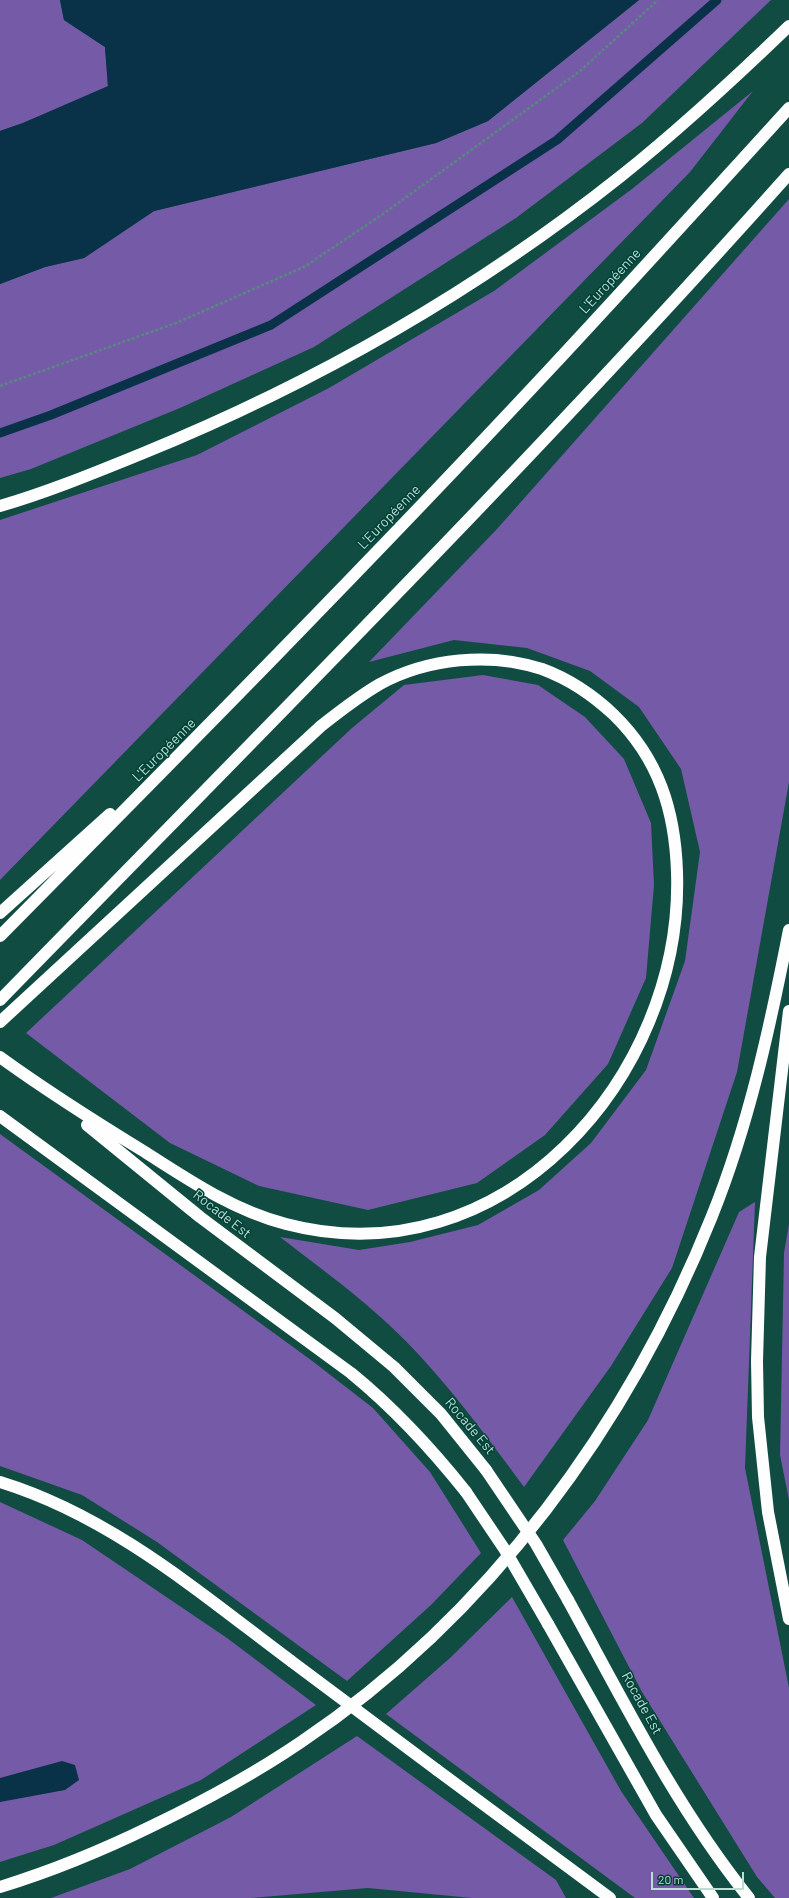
<!DOCTYPE html>
<meta charset="utf-8">
<style>
body{margin:0}
#map{position:relative;width:789px;height:1898px;overflow:hidden;background:#104c41;font-family:Barlow,sans-serif}
canvas{display:block}
.scale{position:absolute;left:651px;top:1872px;width:93px;height:18px;box-sizing:border-box;border:2px solid #bbded5;border-top:0;padding-left:5px;font-size:12px;line-height:14px;white-space:nowrap;color:#bbded5;-webkit-text-stroke:3px #004137;paint-order:stroke}
</style>
<div id="map">
<canvas width="789" height="1898"></canvas>
<div class="scale">20 m</div>
</div>
<script>
const ctx = document.querySelector('canvas').getContext('2d');
ctx.lineJoin = 'round';
function fillPath(path, color) {
  ctx.fillStyle = color;
  ctx.fill(path, 'evenodd');
}
function trace(path, color, width, dash) {
  ctx.strokeStyle = color;
  ctx.lineWidth = width;
  ctx.lineCap = dash ? 'butt' : 'round';
  ctx.setLineDash(dash || []);
  ctx.stroke(path);
}
function write(font, color, halo, rows, align = 'center') {
  ctx.font = font + ' Barlow,sans-serif';
  ctx.lineWidth = 3;
  ctx.setLineDash([]);
  ctx.textBaseline = 'middle';
  ctx.strokeStyle = halo;
  ctx.fillStyle = color;
  for (const [text, x, y, turn = 0] of rows) {
    ctx.save();
    ctx.translate(x, y);
    ctx.rotate((+turn || 0) * Math.PI / 180);
    ctx.textAlign = isNaN(turn) ? turn : align;
    if (halo) ctx.strokeText(text, 0, 0);
    ctx.fillText(text, 0, 0);
    ctx.restore();
  }
}
fillPath(new Path2D(`
 M 0,0 L 60,0 L 64,20 L 105,47 L 108,87 L 23,123 L 0,131 Z
 M 639,0 L 771,0 L 642,123 L 516,218 L 314,347 L 180,408 L 31,469 L 0,478 L 0,284 L 45,267 L 84,258 L 154,211 L 436,143 L 488,121 Z
 M 753,91 L 690,172 L 0,880 L 0,520 L 197,455 L 329,388 L 494,291 L 632,189 Z
 M 789,199 L 789,782 L 737,1072 L 672,1268 L 611,1366 L 524,1487 C 479,1426 434,1364 377,1314 C 346,1286 312,1262 280,1237 L 359,1250 L 410,1242 L 478,1225 L 539,1190 L 591,1143 L 646,1070 L 685,961 L 700,852 L 681,769 L 639,707 L 590,671 L 527,648 L 454,640 L 369,662 L 497,529 Z
 M 483,675 L 538,685 L 585,717 L 624,759 L 651,823 L 654,885 L 646,978 L 608,1064 L 545,1135 L 477,1183 L 368,1210 L 259,1186 L 170,1143 L 26,1033 L 352,728 L 404,685 Z
 M 0,1134 L 311,1360 L 373,1408 L 430,1472 L 481,1553 L 431,1605 L 347,1681 L 157,1542 L 82,1495 L 0,1466 Z
 M 755,1202 L 745,1468 L 789,1688 L 789,1898 L 775,1898 L 757,1877 L 642,1692 L 563,1540 L 595,1501 L 648,1420 L 739,1212 Z
 M 789,1224 L 789,1500 L 780,1455 L 784,1253 Z
 M 0,1502 L 82,1540 L 227,1638 L 316,1705 L 201,1780 L 54,1845 L 0,1862 Z
 M 512,1597 L 621,1791 L 694,1898 L 635,1898 L 386,1714 L 450,1658 Z
 M 357,1736 L 556,1880 L 566,1898 L 472,1898 L 368,1888 L 251,1898 L 51,1898 L 130,1869 L 231,1817 Z`), '#745aa7');
fillPath(new Path2D(`
 M 60,0 L 639,0 L 488,121 L 436,143 L 154,211 L 84,258 L 45,267 L 0,284 L 0,131 L 23,123 L 108,86 L 105,47 L 64,20 Z
 M 62,1761 L 75,1765 L 79,1780 L 65,1790 L 0,1802 L 0,1778 Z`), '#093249');
trace(new Path2D(`
 M 0,433 L 51,415 L 271,325 L 557,140 L 717,0`), '#093249', 9);
trace(new Path2D(`
 M 0,386 L 176,323 L 304,267 L 383,214 L 580,71 L 658,0`), '#58897f', 2.5, [3, 2]);
trace(new Path2D(`
 M 0,506 C 48,492 94,473 141,454 C 313,384 475,292 621,176 C 680,129 735,78 789,26
 M 0,913 L 110,814
 M 0,936 C 184,750 369,563 548,371 C 629,284 709,196 789,108
 M 0,1000 C 266,727 536,458 789,174
 M 789,1011 L 760,1257 L 757,1361 L 758,1417 L 768,1512 L 789,1619
 M 0,1022 L 321,726 C 340,711 359,696 380,684 C 428,658 490,652 542,669 C 569,679 594,696 614,715 C 659,759 675,811 677,872 C 684,1077 502,1281 286,1224 C 235,1211 190,1181 145,1152 C 96,1122 47,1091 0,1057
 M 0,1116 L 351,1373 C 395,1409 431,1448 466,1492
 M 87,1125 L 200,1217 L 335,1318 L 394,1367 L 441,1414 L 486,1470
 M 0,1482 C 111,1516 200,1593 291,1661
 M 568,1600 C 624,1702 676,1807 749,1898
 M 548,1624 L 656,1815 L 713,1898
 M 437,1770 L 610,1898
 M 0,1887 C 52,1871 103,1850 152,1826 C 204,1801 254,1774 301,1742 C 489,1616 629,1424 712,1216 C 749,1124 770,1027 789,930`), '#fefefe', 12);
trace(new Path2D(`
 M 486,1470 L 536,1544 L 568,1600
 M 466,1492 L 505,1550 L 548,1624
 M 291,1661 L 437,1770`), '#fefefe', 12);
write('14px', '#bbded5', '#004137', [
 ["L'Européenne",610,281,-47],
 ["L'Européenne",389,517,-46],
 ["L'Européenne",164,750,-45],
 ["Rocade Est",222,1214,38],
 ["Rocade Est",470,1426,50],
 ["Rocade Est",642,1703,61]
]);
</script>
